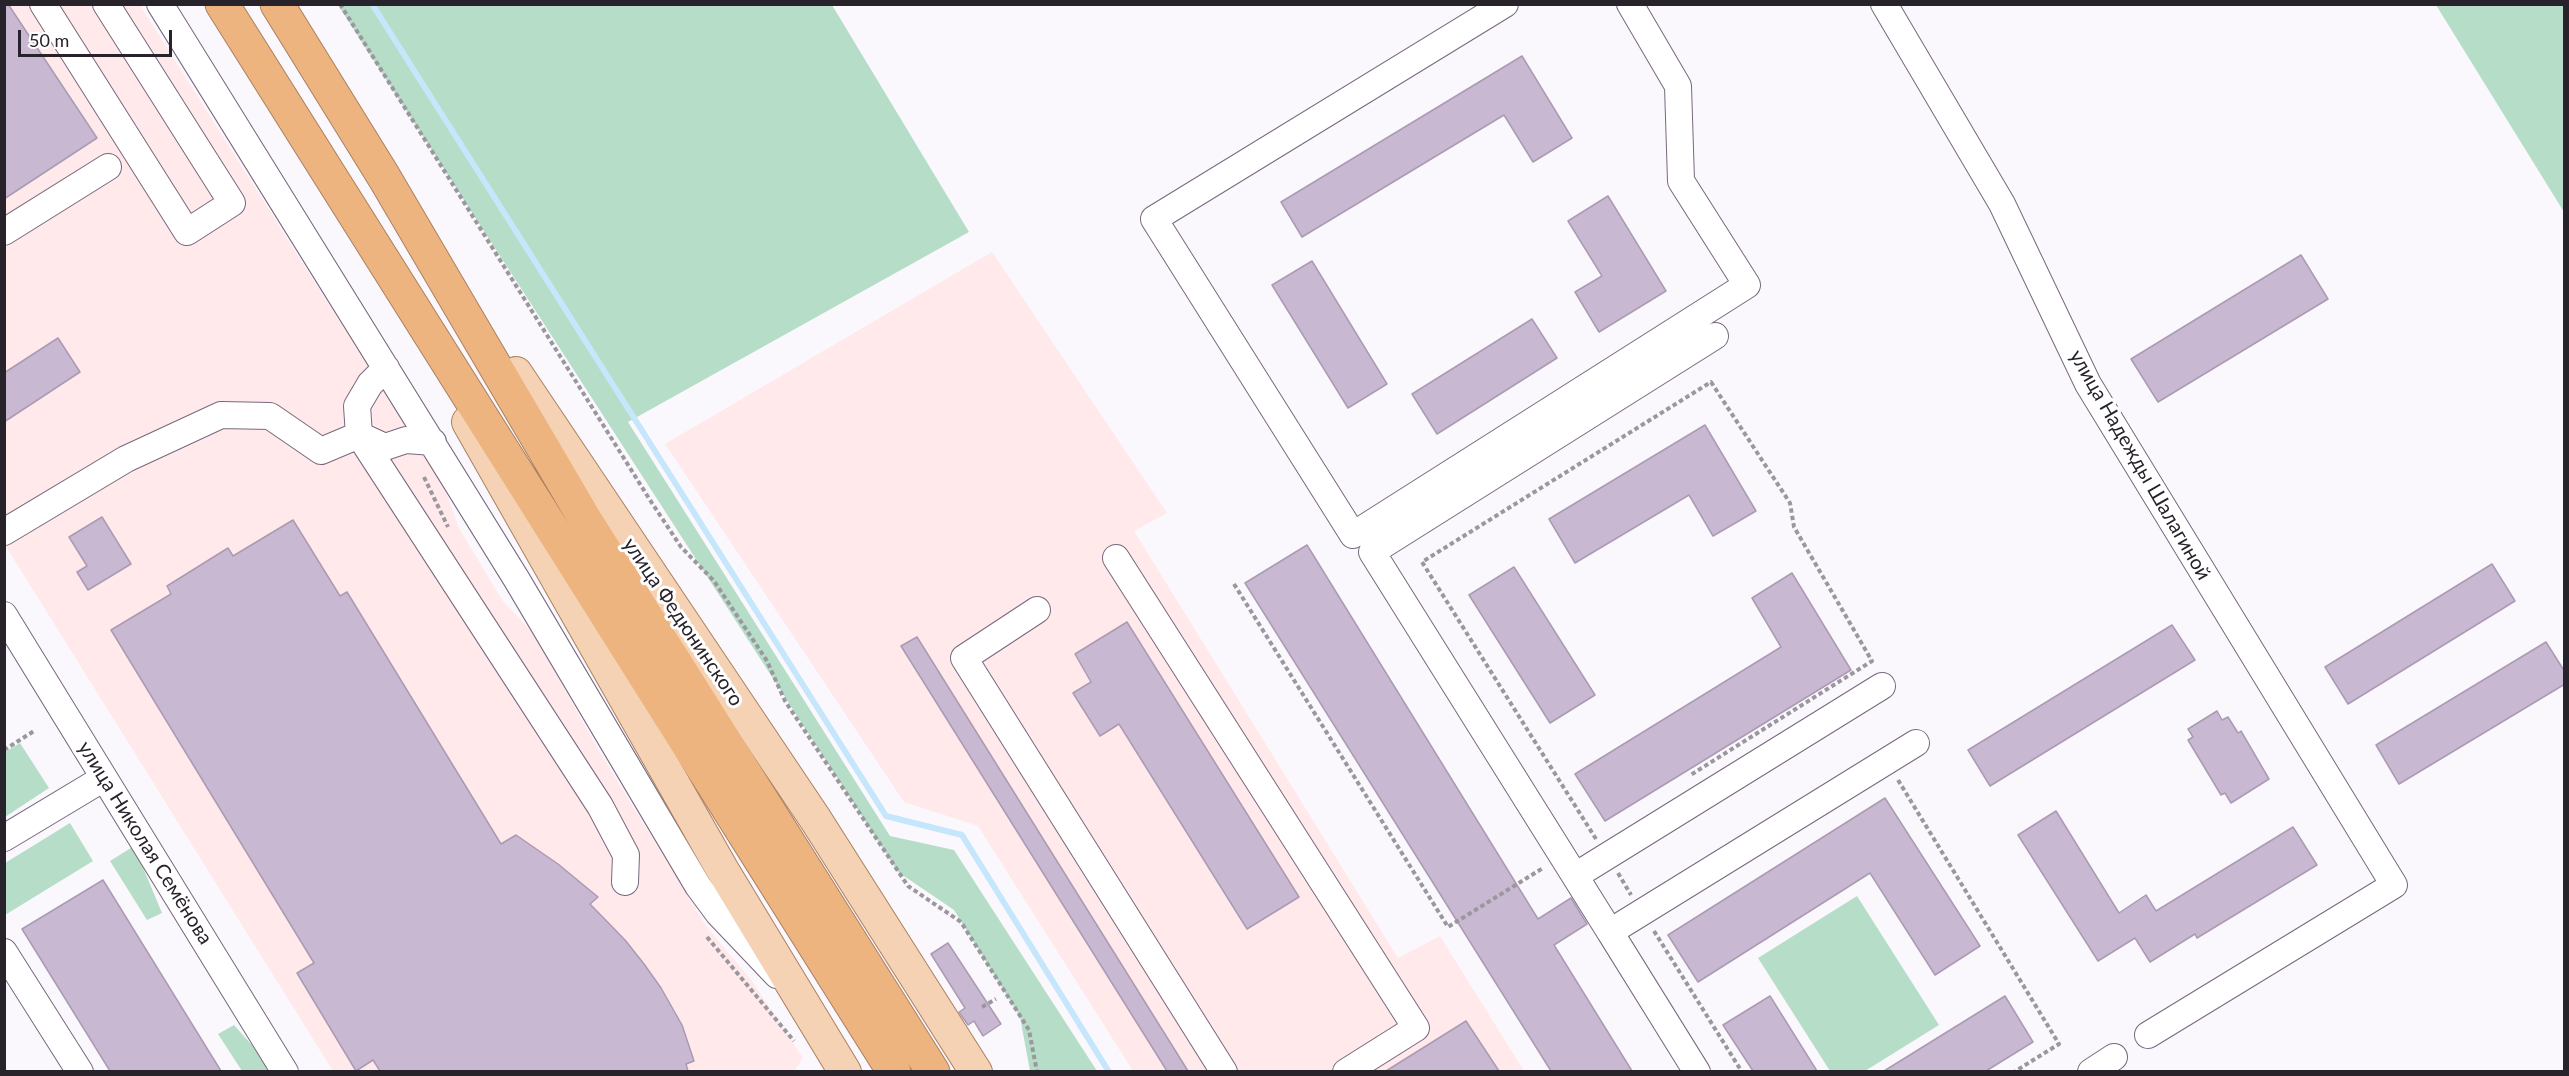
<!DOCTYPE html>
<meta charset="utf-8">
<style>
body{margin:0}
#map{position:relative;width:2569px;height:1076px;overflow:hidden;background:#fbf8fd;font-family:Lato,sans-serif}
canvas{display:block}
.frame{position:absolute;inset:0;border:6px solid #28222b;pointer-events:none}
.scale{position:absolute;left:18px;top:30px;width:154px;height:27px;box-sizing:border-box;border:3px solid #28222b;border-top:0;padding-left:8px;font-size:18px;line-height:21px;white-space:nowrap;color:#28222b;-webkit-text-stroke:4px #fff;paint-order:stroke}
</style>
<div id="map">
<canvas width="2569" height="1076"></canvas>
<div class="frame"></div>
<div class="scale">50 m</div>
</div>
<script>
const ctx = document.querySelector('canvas').getContext('2d');
ctx.lineJoin = 'round';
function fillPath(path, color) {
  ctx.fillStyle = color;
  ctx.fill(path, 'evenodd');
}
function trace(path, color, width, dash) {
  ctx.strokeStyle = color;
  ctx.lineWidth = width;
  ctx.lineCap = dash ? 'butt' : 'round';
  ctx.setLineDash(dash || []);
  ctx.stroke(path);
}
function write(font, color, halo, rows, align = 'center') {
  ctx.font = font + ' Lato,sans-serif';
  ctx.lineWidth = 6;
  ctx.setLineDash([]);
  ctx.textBaseline = 'middle';
  ctx.strokeStyle = halo;
  ctx.fillStyle = color;
  for (const [text, x, y, turn = 0] of rows) {
    ctx.save();
    ctx.translate(x, y);
    ctx.rotate((+turn || 0) * Math.PI / 180);
    ctx.textAlign = isNaN(turn) ? turn : align;
    if (halo) ctx.strokeText(text, 0, 0);
    ctx.fillText(text, 0, 0);
    ctx.restore();
  }
}
fillPath(new Path2D(`
 M 5,5 L 140,5 L 444,487 L 459,528 L 502,600 L 533,633 L 598,749 L 706,926 L 752,981 L 803,1058 L 794,1071 L 333,1071 L 5,545 Z
 M 992,252 L 1167,513 L 1134,531 L 1398,958 L 1440,936 L 1524,1071 L 1133,1071 L 978,826 L 904,802 L 665,444 Z`), '#ffe9ea');
fillPath(new Path2D(`
 M 338,5 L 832,5 L 969,232 L 628,422 L 890,836 L 954,850 L 1097,1071 L 1030,1071 L 1020,1017 L 954,910 L 898,872 Z
 M 2436,5 L 2564,5 L 2564,212 Z
 M 20,743 L 49,788 L 5,817 L 5,752 Z
 M 70,823 L 93,861 L 5,915 L 5,863 Z
 M 134,846 L 162,913 L 147,920 L 110,861 Z
 M 1857,896 L 1939,1025 L 1865,1071 L 1830,1071 L 1758,958 Z
 M 234,1025 L 274,1070 L 276,1071 L 242,1071 L 218,1034 Z`), '#b6ddc7');
trace(new Path2D(`
 M 372,4 L 886,816 L 962,835 L 1109,1072`), '#c5e6fb', 6);
const building = new Path2D(`
 M 4,4 L 8,4 L 97,138 L 4,199 Z
 M 1522,56 L 1572,138 L 1533,162 L 1504,115 L 1302,237 L 1281,202 Z
 M 1608,196 L 1666,291 L 1599,332 L 1575,292 L 1602,276 L 1568,221 Z
 M 2301,255 L 2328,299 L 2158,402 L 2131,359 Z
 M 1312,261 L 1387,384 L 1348,408 L 1272,285 Z
 M 1532,319 L 1557,358 L 1437,434 L 1412,394 Z
 M 58,338 L 80,372 L 4,422 L 4,373 Z
 M 1705,425 L 1756,511 L 1713,536 L 1689,495 L 1575,563 L 1549,519 Z
 M 102,517 L 131,564 L 88,590 L 77,572 L 87,566 L 69,537 Z
 M 293,520 L 340,596 L 347,592 L 501,844 L 516,835 L 558,864 L 598,897 L 590,904 L 625,940 L 644,964 L 661,988 L 682,1025 L 694,1061 L 686,1064 L 688,1071 L 380,1071 L 373,1060 L 356,1071 L 297,973 L 314,963 L 111,630 L 171,594 L 167,586 L 228,548 L 233,556 Z
 M 1307,545 L 1538,919 L 1571,898 L 1587,924 L 1554,945 L 1632,1071 L 1551,1071 L 1245,583 Z
 M 2492,564 L 2515,601 L 2348,704 L 2325,667 Z
 M 1514,567 L 1595,695 L 1550,723 L 1469,595 Z
 M 1792,573 L 1851,670 L 1605,821 L 1575,774 L 1781,647 L 1752,598 Z
 M 1127,622 L 1299,897 L 1247,929 L 1119,724 L 1100,736 L 1073,693 L 1091,682 L 1075,654 Z
 M 2172,625 L 2195,660 L 1990,786 L 1968,750 Z
 M 917,637 L 1188,1071 L 1167,1071 L 901,646 Z
 M 2546,642 L 2565,672 L 2565,684 L 2399,784 L 2376,745 Z
 M 2217,711 L 2222,720 L 2228,717 L 2238,733 L 2241,731 L 2269,779 L 2231,803 L 2225,793 L 2221,795 L 2188,740 L 2193,737 L 2188,729 Z
 M 1885,798 L 1980,946 L 1935,975 L 1870,873 L 1698,982 L 1668,935 Z
 M 2056,811 L 2119,913 L 2146,895 L 2156,911 L 2293,827 L 2317,865 L 2197,938 L 2195,934 L 2150,962 L 2135,938 L 2098,961 L 2018,835 Z
 M 103,880 L 221,1071 L 110,1071 L 22,929 Z
 M 948,943 L 1001,1024 L 983,1036 L 974,1021 L 968,1025 L 959,1012 L 965,1008 L 931,954 Z
 M 1770,996 L 1817,1071 L 1753,1071 L 1723,1025 Z
 M 2005,996 L 2033,1042 L 1986,1071 L 1884,1071 Z
 M 1466,1021 L 1499,1071 L 1386,1071 Z`);
fillPath(building, '#c9b8d1');
trace(building, '#ab9ab3', 1.5);
const minor = new Path2D(`
 M 43,4 L 187,232 L 232,203 L 106,4
 M 160,4 L 517,580 L 698,886 L 718,913 L 777,975
 M 1505,4 L 1154,219 L 1353,535 L 1747,285 L 1681,181 L 1678,86 L 1630,4
 M 1884,4 L 2002,204 L 2088,384 L 2394,885 L 2148,1035
 M 4,232 L 108,167
 M 386,368 L 370,384 L 357,406 L 359,435 L 385,447 L 406,440 L 433,442
 M 4,532 L 126,459 L 221,415 L 270,416 L 321,451 L 359,435 L 600,806 L 626,855 L 625,882
 M 1116,558 L 1416,1028 L 1346,1072
 M 1037,610 L 964,658 L 1224,1072
 M 4,615 L 285,1072
 M 4,838 L 104,778
 M 1575,876 L 1882,686
 M 1610,932 L 1372,552 L 1715,336
 M 4,952 L 80,1072
 M 1697,1072 L 1610,932 L 1916,743
 M 2091,1072 L 2114,1057`);
const major = new Path2D(`
 M 516,373 L 816,820 L 976,1072
 M 468,422 L 722,869 L 845,1072`);
const highway = new Path2D(`
 M 222,4 L 894,1072
 M 277,4 L 384,177 L 586,521 L 933,1072`);
trace(minor, '#77687e', 28);
trace(major, '#a98162', 34);
trace(highway, '#a98162', 35);
trace(new Path2D(`
 M 340,4 L 650,500 L 681,547 L 714,581 L 767,661 L 785,701 L 908,886 L 961,922 L 1029,1030 L 1037,1072
 M 424,477 L 448,527
 M 1234,584 L 1448,927 L 1543,868
 M 4,750 L 34,731
 M 1898,780 L 2059,1044 L 2014,1072
 M 1596,839 L 1422,562 L 1711,382 L 1790,503 L 1794,527 L 1872,661 L 1689,776
 M 1618,873 L 1631,895
 M 1654,931 L 1742,1072
 M 707,937 L 794,1041
 M 982,1007 L 996,999`), '#9b979e', 4, [4.5, 3]);
trace(minor, '#fff', 26);
trace(major, '#f5d2b3', 32);
trace(highway, '#eeb480', 33);
write('20px', '#28222b', '#fff', [
 ["улица Надежды Шалагиной",2140,465,60],
 ["улица Федюнинского",683,622,56],
 ["улица Николая Семёнова",145,843,58]
]);
</script>
